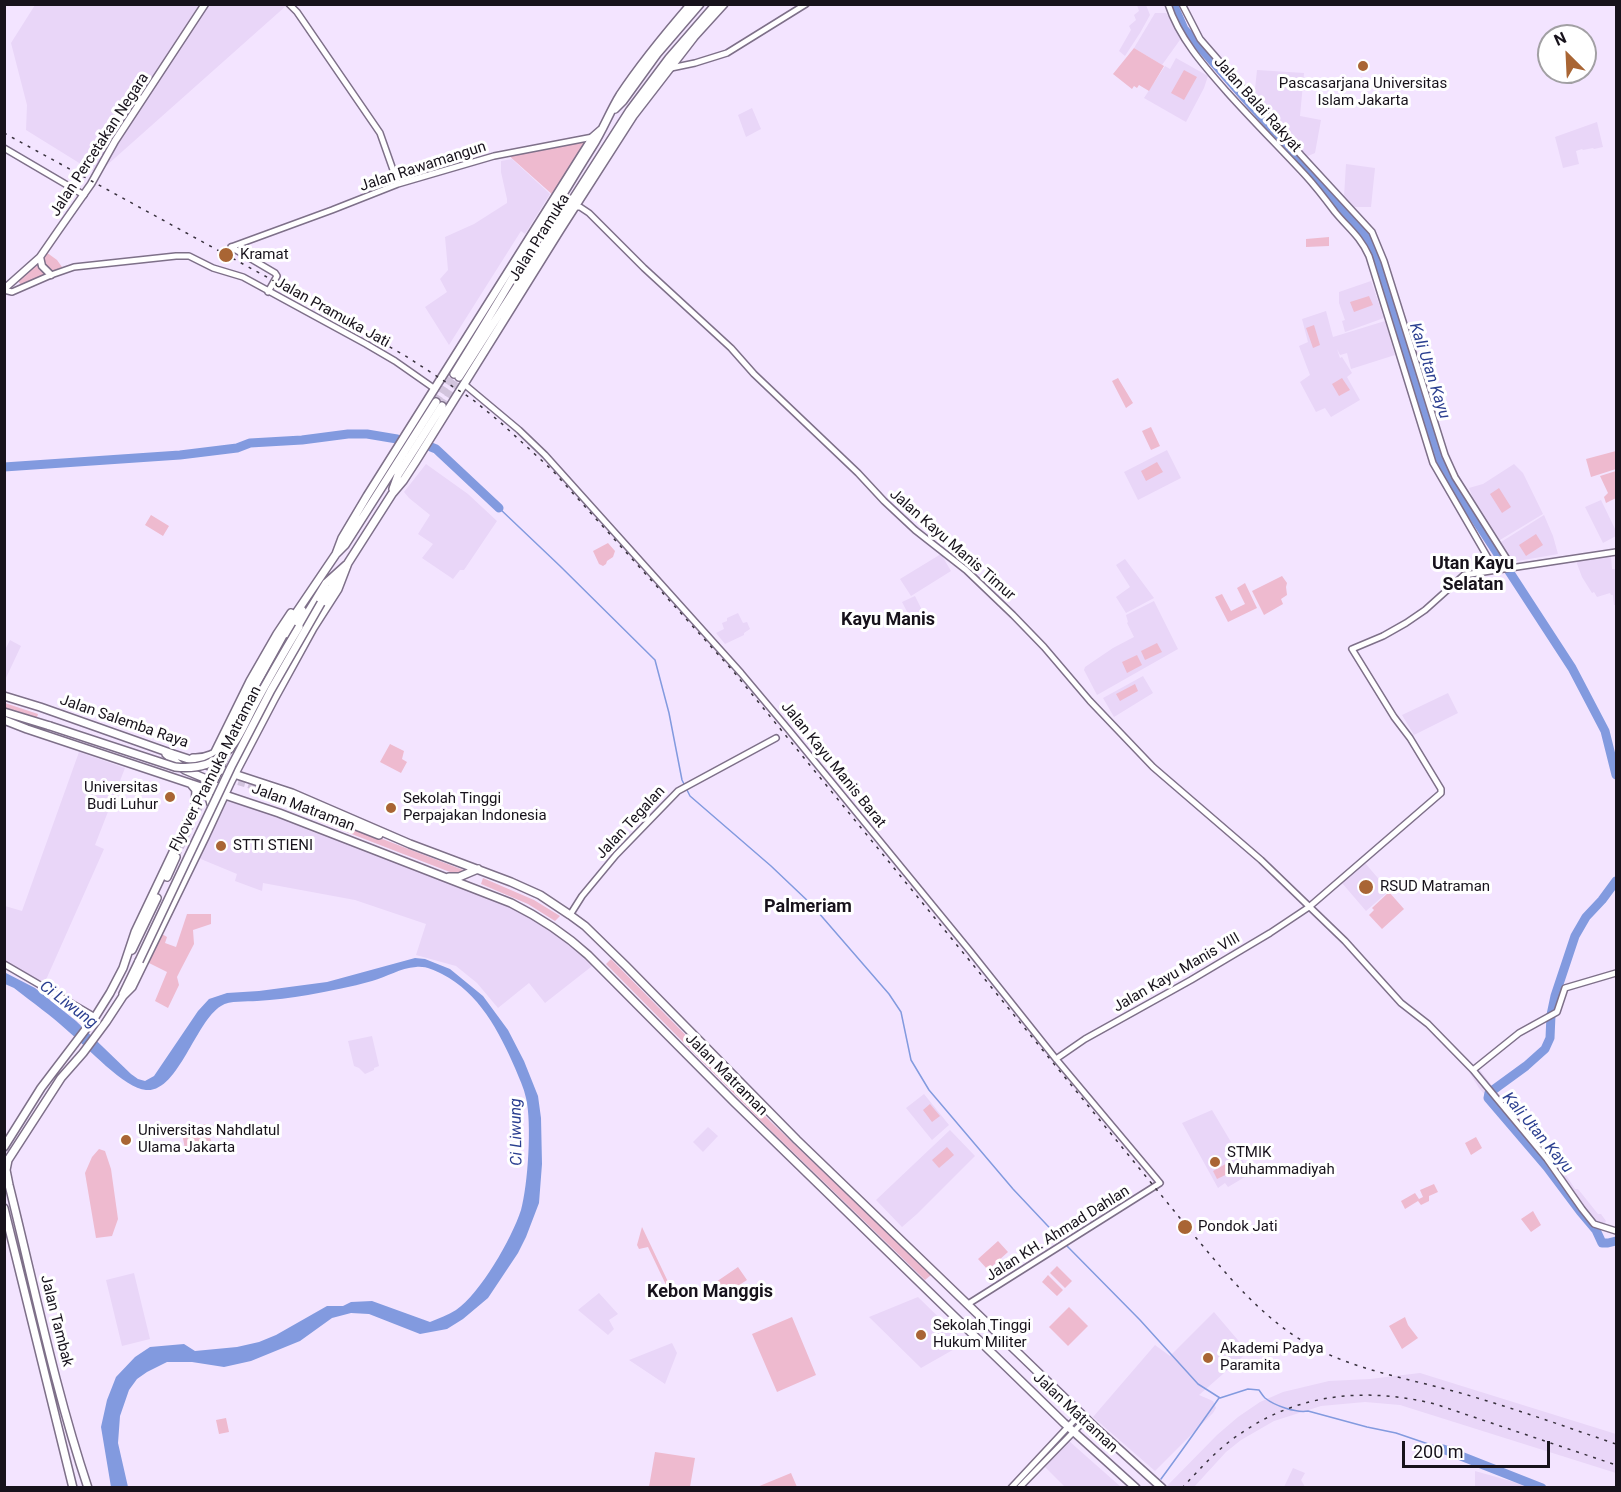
<!DOCTYPE html>
<style>
body{margin:0}
#map{position:relative;width:1621px;height:1492px;overflow:hidden;background:#f3e4ff;font-family:Roboto,sans-serif}
canvas{display:block}
.frame{position:absolute;inset:0;border:6px solid #17121b;pointer-events:none}
.north{position:absolute;left:1537px;top:24px;width:60px;height:60px;box-sizing:border-box;background:#fff;border:2px solid #a2a0a4;border-radius:50%;rotate:336deg;font-size:16px;font-weight:700;line-height:24px;text-align:center;color:#17121b}
.north::after{content:'';display:block;margin:auto;width:21px;height:27px;background:#a96534;clip-path:polygon(50% 0,100% 100%,50% 72%,0 100%)}
.scale{position:absolute;left:1402px;top:1441px;width:148px;height:27px;box-sizing:border-box;border:3px solid #17121b;border-top:0;padding-left:8px;font-size:18px;line-height:21px;white-space:nowrap;color:#17121b;-webkit-text-stroke:4px #fff;paint-order:stroke}
</style>
<div id="map">
<canvas width="1621" height="1492"></canvas>
<div class="frame"></div>
<div class="north">N</div>
<div class="scale">200 m</div>
</div>
<script>
const ctx = document.querySelector('canvas').getContext('2d');
ctx.lineJoin = 'round';
function fillPath(path, color) {
  ctx.fillStyle = color;
  ctx.fill(path, 'evenodd');
}
function trace(path, color, width, dash) {
  ctx.strokeStyle = color;
  ctx.lineWidth = width;
  ctx.lineCap = dash ? 'butt' : 'round';
  ctx.setLineDash(dash || []);
  ctx.stroke(path);
}
function write(font, color, halo, rows, align = 'center') {
  ctx.font = font + ' Roboto,sans-serif';
  ctx.lineWidth = 6;
  ctx.setLineDash([]);
  ctx.textBaseline = 'middle';
  ctx.strokeStyle = halo;
  ctx.fillStyle = color;
  for (const [text, x, y, turn = 0] of rows) {
    ctx.save();
    ctx.translate(x, y);
    ctx.rotate((+turn || 0) * Math.PI / 180);
    ctx.textAlign = isNaN(turn) ? turn : align;
    if (halo) ctx.strokeText(text, 0, 0);
    ctx.fillText(text, 0, 0);
    ctx.restore();
  }
}
fillPath(new Path2D(`
 M 35,5 L 287,5 L 97,174 L 26,130 L 27,105 L 11,43 Z
 M 1137,5 L 1146,5 L 1150,15 L 1140,33 L 1125,56 L 1119,51 L 1131,30 L 1129,26 L 1136,20 L 1134,15 L 1139,11 Z
 M 1155,13 L 1166,13 L 1182,37 L 1162,65 L 1134,48 Z
 M 1176,58 L 1208,76 L 1204,88 L 1186,122 L 1144,98 L 1165,66 L 1170,69 Z
 M 1257,70 L 1304,73 L 1300,116 L 1321,120 L 1315,153 L 1308,156 L 1303,155 L 1254,99 Z
 M 752,108 L 761,129 L 746,137 L 738,115 Z
 M 1597,122 L 1603,147 L 1594,149 L 1593,148 L 1583,150 L 1582,149 L 1576,151 L 1579,164 L 1563,168 L 1555,137 Z
 M 512,159 L 550,194 L 525,234 L 521,231 L 449,345 L 425,307 L 447,292 L 440,279 L 448,270 L 445,237 L 474,224 L 507,203 L 507,199 L 501,172 L 501,161 Z
 M 1346,164 L 1375,168 L 1371,207 L 1352,207 L 1344,197 Z
 M 1371,281 L 1384,318 L 1345,332 L 1342,321 L 1345,320 L 1339,303 L 1339,292 Z
 M 1326,311 L 1333,337 L 1385,321 L 1395,355 L 1351,369 L 1347,353 L 1340,355 L 1337,349 L 1340,358 L 1342,357 L 1352,373 L 1347,377 L 1360,400 L 1331,417 L 1325,408 L 1316,412 L 1300,382 L 1310,375 L 1299,346 L 1308,342 L 1302,319 Z
 M 1167,450 L 1181,478 L 1138,500 L 1124,472 Z
 M 426,464 L 468,494 L 497,521 L 464,570 L 460,570 L 453,579 L 422,558 L 433,544 L 418,534 L 430,515 L 409,498 L 404,492 Z
 M 1514,464 L 1523,473 L 1543,514 L 1500,540 L 1473,498 L 1469,488 L 1483,484 Z
 M 1601,500 L 1616,531 L 1616,536 L 1603,543 L 1585,507 Z
 M 1544,515 L 1553,536 L 1558,554 L 1512,562 L 1501,542 Z
 M 941,554 L 951,571 L 911,596 L 900,579 Z
 M 1611,556 L 1612,569 L 1616,569 L 1616,605 L 1614,605 L 1613,595 L 1611,595 L 1610,593 L 1597,597 L 1594,592 L 1592,593 L 1582,577 L 1576,561 L 1585,557 Z
 M 1125,559 L 1154,598 L 1126,613 L 1116,597 L 1130,587 L 1116,565 Z
 M 915,596 L 926,618 L 914,625 L 902,602 Z
 M 1154,601 L 1178,649 L 1097,695 L 1084,670 L 1085,667 L 1113,648 L 1134,637 L 1127,623 L 1128,622 L 1126,615 Z
 M 738,613 L 743,623 L 747,622 L 750,629 L 744,633 L 744,635 L 725,644 L 716,633 L 724,629 L 722,623 L 727,621 L 727,618 Z
 M 10,640 L 21,646 L 5,680 L 5,650 Z
 M 1143,676 L 1153,693 L 1114,717 L 1103,698 Z
 M 1448,693 L 1458,713 L 1414,735 L 1402,715 Z
 M 79,752 L 125,768 L 95,845 L 104,849 L 45,982 L 20,971 L 5,960 L 5,906 L 22,911 Z
 M 227,802 L 253,804 L 430,872 L 541,919 L 596,963 L 545,1003 L 529,983 L 498,1008 L 477,983 L 456,966 L 416,955 L 426,924 L 355,900 L 263,883 L 262,891 L 235,881 L 237,874 L 196,857 L 223,805 Z
 M 1365,863 L 1389,891 L 1366,911 L 1342,883 Z
 M 372,1036 L 379,1066 L 374,1068 L 374,1070 L 365,1074 L 359,1068 L 354,1066 L 348,1041 Z
 M 1477,1066 L 1495,1090 L 1530,1128 L 1551,1156 L 1558,1163 L 1575,1189 L 1578,1189 L 1598,1214 L 1601,1214 L 1606,1221 L 1604,1224 L 1599,1224 L 1593,1228 L 1547,1167 L 1479,1088 L 1469,1072 Z
 M 924,1094 L 949,1125 L 932,1140 L 906,1108 Z
 M 1212,1110 L 1231,1142 L 1226,1144 L 1228,1149 L 1235,1146 L 1250,1174 L 1228,1187 L 1225,1183 L 1218,1188 L 1182,1123 Z
 M 708,1127 L 718,1136 L 703,1152 L 693,1142 Z
 M 950,1130 L 975,1156 L 917,1214 L 902,1227 L 876,1200 Z
 M 134,1273 L 150,1339 L 122,1346 L 106,1280 Z
 M 599,1293 L 618,1314 L 609,1320 L 614,1329 L 608,1335 L 578,1310 Z
 M 918,1297 L 965,1343 L 921,1368 L 869,1317 Z
 M 1214,1312 L 1248,1352 L 1199,1395 L 1213,1401 L 1216,1408 L 1213,1413 L 1155,1471 L 1093,1417 L 1155,1345 L 1170,1356 Z
 M 672,1343 L 677,1353 L 665,1384 L 629,1360 Z
 M 1420,1373 L 1616,1434 L 1616,1473 L 1400,1405 L 1365,1402 L 1321,1406 L 1274,1421 L 1241,1440 L 1226,1452 L 1194,1487 L 1165,1488 L 1217,1435 L 1238,1417 L 1260,1402 L 1283,1392 L 1329,1381 L 1370,1379 Z
 M 1069,1441 L 1121,1487 L 1065,1487 L 1044,1466 Z
 M 1293,1468 L 1305,1473 L 1301,1480 L 1305,1487 L 1284,1487 Z
 M 1475,1471 L 1532,1487 L 1475,1487 Z`), '#e9d6f8');
fillPath(new Path2D(`
 M 1134,48 L 1164,66 L 1149,91 L 1139,85 L 1137,88 L 1134,86 L 1132,89 L 1113,74 Z
 M 1184,70 L 1197,77 L 1184,100 L 1171,93 Z
 M 593,137 L 554,196 L 507,154 Z
 M 1329,237 L 1329,246 L 1306,247 L 1306,239 Z
 M 46,252 L 57,260 L 62,267 L 22,286 L 17,280 Z
 M 1369,296 L 1373,305 L 1354,312 L 1350,302 Z
 M 1314,325 L 1320,345 L 1313,348 L 1306,328 Z
 M 1118,378 L 1133,403 L 1126,408 L 1112,381 Z
 M 1342,378 L 1350,390 L 1339,396 L 1332,384 Z
 M 1151,427 L 1160,446 L 1151,450 L 1142,431 Z
 M 1616,451 L 1616,469 L 1591,477 L 1586,459 Z
 M 1157,462 L 1163,472 L 1146,481 L 1141,471 Z
 M 1616,471 L 1616,498 L 1606,503 L 1604,497 L 1608,493 L 1600,476 Z
 M 1499,488 L 1511,507 L 1502,513 L 1490,494 Z
 M 151,515 L 169,526 L 163,536 L 145,525 Z
 M 1536,534 L 1543,545 L 1526,556 L 1519,545 Z
 M 608,543 L 615,551 L 613,557 L 607,561 L 606,564 L 603,566 L 599,564 L 593,551 Z
 M 1282,576 L 1287,583 L 1286,587 L 1287,595 L 1281,599 L 1283,604 L 1264,615 L 1252,591 Z
 M 1245,583 L 1257,608 L 1228,622 L 1215,597 L 1222,594 L 1231,611 L 1245,604 L 1237,588 Z
 M 1157,643 L 1162,652 L 1145,660 L 1141,651 Z
 M 1137,655 L 1142,665 L 1127,673 L 1122,662 Z
 M 1135,684 L 1138,691 L 1120,701 L 1116,694 Z
 M 5,703 L 38,714 L 35,725 L 5,714 Z
 M 390,744 L 404,751 L 402,759 L 407,762 L 401,773 L 380,762 Z
 M 320,815 L 471,873 L 468,879 L 318,821 Z
 M 483,878 L 534,900 L 560,916 L 555,921 L 528,904 L 481,884 Z
 M 1389,892 L 1404,909 L 1382,929 L 1369,915 L 1374,910 L 1372,908 Z
 M 187,914 L 211,914 L 211,924 L 193,930 L 194,944 L 181,969 L 177,977 L 179,985 L 168,1008 L 155,1001 L 167,972 L 149,963 L 162,934 L 167,937 L 165,943 L 176,947 Z
 M 611,959 L 771,1122 L 931,1275 L 925,1280 L 763,1123 L 606,964 Z
 M 930,1104 L 940,1116 L 932,1122 L 923,1110 Z
 M 206,1124 L 212,1144 L 185,1149 L 182,1133 L 184,1129 Z
 M 1476,1137 L 1482,1148 L 1471,1155 L 1465,1143 Z
 M 947,1147 L 954,1155 L 939,1168 L 932,1160 Z
 M 99,1149 L 105,1151 L 111,1169 L 118,1219 L 112,1236 L 96,1238 L 85,1173 L 92,1157 Z
 M 1231,1161 L 1236,1170 L 1217,1179 L 1213,1171 Z
 M 1434,1184 L 1438,1192 L 1429,1196 L 1429,1201 L 1421,1205 L 1418,1201 L 1405,1209 L 1401,1201 L 1415,1193 L 1419,1199 L 1423,1197 L 1420,1190 Z
 M 1533,1211 L 1541,1225 L 1531,1232 L 1521,1219 Z
 M 642,1227 L 671,1288 L 668,1289 L 648,1247 L 639,1249 L 637,1245 Z
 M 998,1241 L 1008,1252 L 988,1270 L 978,1259 Z
 M 1057,1266 L 1072,1281 L 1065,1288 L 1050,1273 Z
 M 738,1267 L 747,1280 L 724,1295 L 716,1282 Z
 M 1048,1275 L 1063,1290 L 1057,1296 L 1042,1282 Z
 M 1069,1307 L 1088,1326 L 1068,1346 L 1049,1327 Z
 M 792,1317 L 816,1375 L 777,1392 L 752,1334 Z
 M 1405,1317 L 1408,1325 L 1418,1338 L 1402,1349 L 1389,1326 Z
 M 226,1418 L 229,1432 L 219,1434 L 216,1420 Z
 M 655,1452 L 695,1458 L 690,1487 L 649,1487 Z
 M 791,1473 L 797,1487 L 757,1487 Z`), '#eebacf');
fillPath(new Path2D(`
 M 415,958 L 425,959 L 450,969 L 483,996 L 508,1030 L 524,1061 L 538,1096 L 541,1118 L 542,1164 L 539,1203 L 526,1237 L 518,1253 L 488,1298 L 463,1319 L 447,1329 L 420,1334 L 369,1314 L 351,1313 L 332,1318 L 300,1341 L 251,1361 L 224,1367 L 192,1362 L 167,1362 L 147,1372 L 137,1379 L 129,1390 L 120,1416 L 118,1443 L 128,1487 L 111,1487 L 101,1427 L 107,1400 L 116,1377 L 135,1357 L 150,1347 L 184,1344 L 195,1351 L 237,1347 L 259,1342 L 276,1335 L 327,1306 L 343,1306 L 351,1302 L 372,1301 L 430,1322 C 439,1318 448,1315 456,1310 C 480,1294 512,1238 521,1210 C 528,1185 532,1123 526,1098 C 524,1088 519,1078 515,1068 C 499,1031 479,993 442,974 C 433,970 426,966 416,967 C 400,968 387,977 372,981 C 351,987 329,991 308,995 C 291,998 274,1000 257,1001 C 246,1002 230,1000 221,1006 C 195,1022 178,1093 146,1090 C 125,1089 86,1046 69,1032 C 52,1016 33,1003 14,988 L 5,984 L 4,972 L 35,988 L 76,1021 L 131,1074 L 138,1079 L 145,1081 L 154,1076 L 198,1011 L 209,999 L 227,993 L 259,991 L 327,982 Z`), '#829adf');
trace(new Path2D(`
 M 499,508 L 560,566 L 655,660 L 669,713 L 682,780 L 690,796 L 771,866 L 811,904 L 889,994 L 901,1012 L 911,1060 L 929,1090 L 1013,1189 L 1062,1241
 M 1613,760 L 1616,759
 M 1066,1245 L 1140,1320 L 1198,1384 L 1220,1398 L 1248,1389 L 1259,1390 C 1261,1393 1263,1396 1265,1398 C 1275,1406 1296,1413 1308,1411 L 1367,1427 L 1396,1433 L 1443,1449
 M 1161,1479 C 1181,1452 1200,1425 1219,1398`), '#829adf', 1.5);
trace(new Path2D(`
 M 1173,4 L 1184,29 L 1364,233 L 1373,249 L 1437,452 L 1449,479 L 1572,668 L 1605,731 L 1616,775
 M 431,447 L 436,449 L 499,508
 M 4,467 L 180,455 L 237,448 L 250,443 L 302,440 L 348,434 L 367,434 L 397,439
 M 1616,881 L 1602,900 L 1586,917 L 1575,936 L 1555,996 L 1551,1015 L 1550,1038 L 1545,1049 L 1526,1066 L 1489,1093 L 1488,1098 L 1547,1167 L 1580,1211 L 1596,1230 L 1602,1243 L 1608,1243 L 1616,1241
 M 1443,1449 L 1542,1488`), '#829adf', 9);
trace(new Path2D(`
 M 436,402 L 454,374
 M 442,406 L 459,377
 M 236,723 L 244,706
 M 228,782 L 236,781 L 260,788
 M 176,857 L 208,789`), '#d2c4dd', 7, [7, 3.5]);
const tertiary = new Path2D(`
 M 289,4 L 297,12 L 380,133 L 398,184
 M 1168,4 C 1179,38 1204,66 1227,92 C 1253,121 1280,148 1306,176 C 1317,188 1326,200 1335,212 C 1348,228 1360,236 1369,256 L 1433,463 L 1495,570
 M 1182,4 L 1200,39 L 1301,155 L 1372,232 L 1384,261 L 1445,455 L 1455,477 L 1512,567
 M 671,68 L 695,63 L 727,53 L 806,4
 M 4,148 L 84,195
 M 575,207 L 580,207 L 589,213 L 644,268 L 731,348 L 754,374 L 858,473 L 884,501 L 915,530 L 966,570 L 1013,615 L 1044,647 L 1090,701 L 1153,767 L 1261,860 L 1345,941 L 1401,1003 L 1428,1024 L 1473,1070 L 1547,1159 L 1582,1209 L 1594,1224 L 1616,1231
 M 231,247 L 332,210 L 398,184 L 494,156 L 593,137
 M 231,247 L 275,273 L 277,276 L 268,292
 M 4,290 L 12,292 L 51,275 L 74,267 L 176,256 L 189,256 L 213,268 L 243,277 L 366,344 L 395,361 L 435,389
 M 464,384 L 519,430 L 545,455 L 741,673 L 788,729 L 970,951 L 1056,1059 L 1160,1183 L 968,1304
 M 570,915 L 582,896 L 616,855 L 678,791 L 776,738
 M 4,964 L 95,1017
 M 1056,1059 L 1085,1039 L 1191,980 L 1270,933 L 1309,907 L 1441,793 L 1441,789 L 1410,738 L 1394,717 L 1352,649 L 1383,636 L 1406,623 L 1425,610 L 1464,575 L 1616,552
 M 1473,1070 L 1519,1033 L 1557,1012 L 1565,988 L 1616,973
 M 1011,1488 L 1081,1413
 M 1019,1488 L 1087,1418`);
const secondary = new Path2D(`
 M 40,257 L 42,266 L 51,275
 M 4,289 L 40,257 L 58,231 L 91,184 L 115,141 L 205,4`);
const primary = new Path2D(`
 M 615,109 L 623,101 L 657,54 L 700,4
 M 454,374 C 501,299 545,222 592,147 C 603,130 610,111 620,95 C 641,63 666,33 691,4
 M 459,377 L 630,110 L 669,58 L 716,4
 M 393,489 L 398,475 L 442,406
 M 336,554 L 342,538 L 367,496 L 593,137 L 601,130
 M 321,603 L 340,575
 M 299,627 L 326,583 L 346,565
 M 288,634 L 302,610
 M 4,696 L 40,707 L 173,754 L 292,793 L 410,844 L 511,882 L 540,895 L 570,915 L 585,926 L 626,966 L 797,1140 L 1099,1431 L 1162,1488
 M 244,706 L 292,619 L 336,554 L 345,545 L 436,402
 M 4,712 L 50,726
 M 4,720 L 27,729 L 279,813 L 511,903 C 539,917 565,934 588,955 L 734,1102 L 1064,1423 L 1136,1488
 M 166,754 L 185,770 L 204,778 L 211,804
 M 214,754 L 250,681 L 277,634 L 291,613
 M 193,758 C 209,759 218,751 230,743
 M 206,782 L 218,787
 M 211,787 L 230,743 L 249,704
 M 260,788 L 379,835
 M 167,877 L 176,857
 M 449,877 L 459,877 L 478,869
 M 132,950 L 157,898
 M 123,994 L 139,961
 M 4,1147 L 41,1088 L 95,1017 L 110,993 L 123,968 L 135,932 L 195,806 L 196,790 L 191,784
 M 4,1208 L 73,1488
 M 88,1488 C 55,1390 34,1285 9,1185 L 6,1170 L 8,1160 L 61,1078 L 83,1053 L 106,1022 L 123,996 L 132,987 L 205,837 L 231,781 L 274,699 L 313,628 L 338,589 L 348,563 L 392,494 L 403,481 L 416,461 L 560,230 L 633,116 L 694,37 L 724,4`);
trace(tertiary, '#7e7089', 8);
trace(secondary, '#7e7089', 9);
trace(primary, '#7e7089', 10);
trace(tertiary, '#fff', 5);
trace(secondary, '#fff', 6);
trace(primary, '#fff', 7);
trace(new Path2D(`
 M 4,133 L 274,281 L 404,355 L 472,399 L 500,422 L 552,470 L 733,671 L 1197,1239 C 1228,1276 1259,1314 1301,1340 C 1353,1372 1416,1379 1474,1397 C 1522,1411 1569,1428 1616,1444
 M 1182,1488 C 1200,1469 1218,1448 1240,1434 C 1298,1393 1367,1387 1435,1404 L 1616,1465`), '#38313d', 1.5, [3, 6]);
const primaryBridge = new Path2D(`
 M 50,726 L 175,767 C 193,769 209,767 223,755 C 238,743 246,720 255,704 C 269,678 284,652 299,627
 M 139,961 L 231,767 L 271,690 L 321,603`);
trace(primaryBridge, '#7e7089', 10, []);
trace(primaryBridge, '#fff', 7);
for (const [x, y, r, color] of [
 [1363,66,6,"#a96534"],
 [226,255,8,"#a96534"],
 [170,797,6,"#a96534"],
 [391,808,6,"#a96534"],
 [221,846,6,"#a96534"],
 [1366,887,8,"#a96534"],
 [126,1140,6,"#a96534"],
 [1215,1162,6,"#a96534"],
 [1185,1227,8,"#a96534"],
 [921,1335,6,"#a96534"],
 [1208,1358,6,"#a96534"]
]) {
  const dot = new Path2D();
  dot.arc(x, y, r, 0, 2 * Math.PI);
  ctx.fillStyle = color;
  ctx.fill(dot);
  trace(dot, '#fff', 2);
}
write('15px', '#17121b', '#fff', [
 ["Pascasarjana Universitas",1363,84,"center"],
 ["Islam Jakarta",1363,101,"center"],
 ["Kramat",240,255],
 ["Universitas",158,788,"right"],
 ["Budi Luhur",158,805,"right"],
 ["Sekolah Tinggi",403,799],
 ["Perpajakan Indonesia",403,816],
 ["STTI STIENI",233,846],
 ["RSUD Matraman",1380,887],
 ["Universitas Nahdlatul",138,1131],
 ["Ulama Jakarta",138,1148],
 ["STMIK",1227,1153],
 ["Muhammadiyah",1227,1170],
 ["Pondok Jati",1198,1227],
 ["Sekolah Tinggi",933,1326],
 ["Hukum Militer",933,1343],
 ["Akademi Padya",1220,1349],
 ["Paramita",1220,1366]
], 'left');
write('15px', '#17121b', '#fff', [
 ["Jalan Balai Rakyat",1257,105,48],
 ["Jalan Percetakan Negara",100,145,-57],
 ["Jalan Rawamangun",423,167,-18],
 ["Jalan Pramuka",540,238,-58],
 ["Jalan Pramuka Jati",332,313,29],
 ["Jalan Kayu Manis Timur",952,545,41],
 ["Jalan Salemba Raya",124,722,19],
 ["Jalan Kayu Manis Barat",833,765,51],
 ["Flyover Pramuka Matraman",216,769,-63],
 ["Jalan Matraman",303,808,21],
 ["Jalan Tegalan",631,823,-47],
 ["Jalan Kayu Manis VIII",1177,973,-30],
 ["Jalan Matraman",726,1075,45],
 ["Jalan KH. Ahmad Dahlan",1058,1234,-32],
 ["Jalan Tambak",56,1321,76],
 ["Jalan Matraman",1075,1413,43]
]);
write('italic 16px', '#2b3f90', '#fff', [
 ["Kali Utan Kayu",1429,371,72],
 ["Ci Liwung",68,1005,37],
 ["Ci Liwung",517,1132,-91],
 ["Kali Utan Kayu",1537,1133,50]
]);
write('bold 18px', '#17121b', '#fff', [
 ["Utan Kayu",1473,564],
 ["Selatan",1473,585],
 ["Kayu Manis",888,620],
 ["Palmeriam",808,907],
 ["Kebon Manggis",710,1292]
]);
</script>
